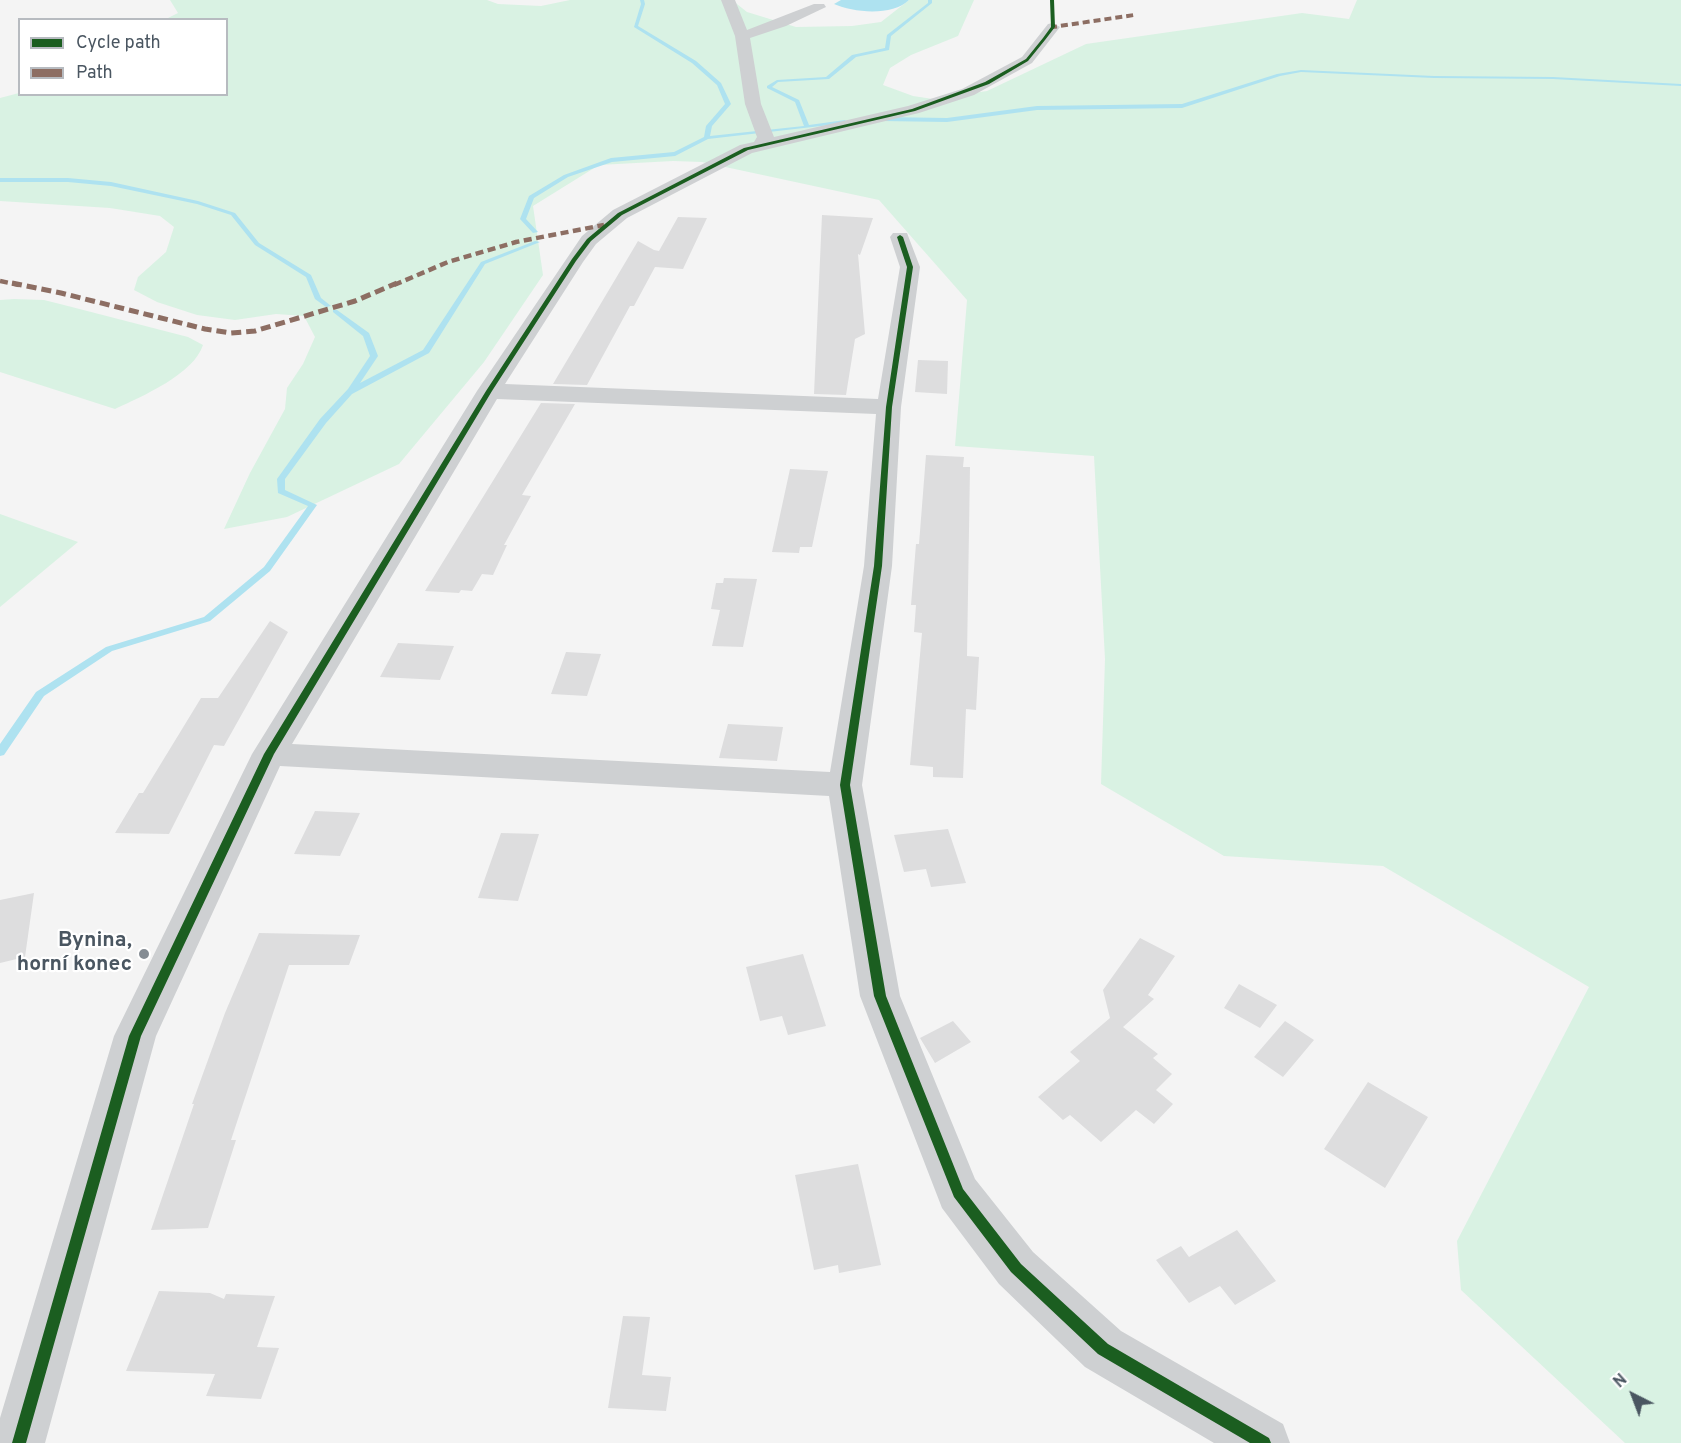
<!DOCTYPE html>
<meta charset="utf-8">
<style>
body{margin:0}
#map{position:relative;width:1681px;height:1443px;overflow:hidden;background:#f4f4f4;font-family:Overpass,sans-serif}
canvas{display:block}
.legend{position:absolute;left:18px;top:18px;width:210px;height:78px;box-sizing:border-box;background:#fff;border:2px solid #b7bbc0;margin:0;padding:8px 10px;list-style:none;font-size:18px;color:#4a5661}
.legend li{display:flex;align-items:center;gap:12px;height:30px}
.legend b{width:30px;border:2px solid #b7bbc0}
.north{position:absolute;left:1603px;top:1365px;width:60px;height:60px;-webkit-text-stroke:4px #fff;paint-order:stroke;rotate:318deg;font-size:16px;font-weight:700;line-height:24px;text-align:center;color:#4a5661}
.north::after{content:'';display:block;margin:auto;width:21px;height:27px;background:#4a5661;clip-path:polygon(50% 0,100% 100%,50% 72%,0 100%)}
</style>
<div id="map">
<canvas width="1681" height="1443"></canvas>
<ul class="legend">
<li><b style="height:8px;background:#1b5e20"></b>Cycle path</li>
<li><b style="height:8px;background:#8d6e63"></b>Path</li>
</ul>
<div class="north">N</div>
</div>
<script>
const ctx = document.querySelector('canvas').getContext('2d');
ctx.lineJoin = 'round';
function fillPath(path, color) {
  ctx.fillStyle = color;
  ctx.fill(path, 'evenodd');
}
function trace(path, color, width, dash) {
  ctx.strokeStyle = color;
  ctx.lineWidth = width;
  ctx.lineCap = dash ? 'butt' : 'round';
  ctx.setLineDash(dash || []);
  ctx.stroke(path);
}
function write(font, color, halo, rows, align = 'center') {
  ctx.font = font + ' Overpass,sans-serif';
  ctx.lineWidth = 4.5;
  ctx.setLineDash([]);
  ctx.textBaseline = 'middle';
  ctx.strokeStyle = halo;
  ctx.fillStyle = color;
  for (const [text, x, y, turn = 0] of rows) {
    ctx.save();
    ctx.translate(x, y);
    ctx.rotate((+turn || 0) * Math.PI / 180);
    ctx.textAlign = isNaN(turn) ? turn : align;
    if (halo) ctx.strokeText(text, 0, 0);
    ctx.fillText(text, 0, 0);
    ctx.restore();
  }
}
fillPath(new Path2D(`
 M 170,0 L 487,0 L 498,4 L 541,6 L 570,0 L 732,0 L 747,12 L 796,27 L 852,26 L 881,22 L 909,0 L 974,0 L 958,36 L 911,55 L 890,68 L 883,85 L 913,96 L 933,99 L 987,91 L 1086,44 L 1302,13 L 1349,19 L 1357,0 L 1681,0 L 1681,1443 L 1625,1443 L 1461,1290 L 1457,1241 L 1589,987 L 1383,866 L 1224,856 L 1101,784 L 1105,659 L 1094,456 L 955,446 L 967,300 L 879,200 L 702,162 L 673,161 L 599,165 L 533,206 L 543,275 L 484,362 L 399,464 L 287,517 L 224,529 L 250,473 L 285,409 L 287,388 L 303,364 L 315,337 L 304,316 L 276,314 L 235,320 L 197,315 L 157,302 L 134,290 L 138,277 L 166,252 L 174,227 L 160,216 L 110,208 L 0,201 L 0,98 L 19,93 L 20,94 L 226,94 L 226,20 L 166,19 L 178,13 Z
 M 14,299 L 44,300 L 64,305 L 188,337 L 203,345 C 194,374 141,397 115,409 L 0,372 L 0,300 Z
 M 0,514 L 78,542 L 0,607 Z`), '#d9f2e3');
fillPath(new Path2D(`
 M 841,0 L 909,0 C 893,16 854,13 834,4 Z`), '#aee2f0');
fillPath(new Path2D(`
 M 640,0 L 644,0 L 645,4 L 638,26 L 696,61 L 721,83 L 731,104 L 712,126 L 710,136 L 804,126 L 795,102 L 767,88 L 767,86 L 777,80 L 826,77 L 852,55 L 885,48 L 887,35 L 928,3 L 928,0 L 932,0 L 932,3 L 891,36 L 889,50 L 856,57 L 829,79 L 778,82 L 772,87 L 799,100 L 809,125 L 845,120 L 847,123 L 708,139 L 675,156 L 612,162 L 568,177 L 534,198 L 526,219 L 538,232 L 533,233 L 520,219 L 529,196 L 564,175 L 611,158 L 674,152 L 704,137 L 706,126 L 725,104 L 717,85 L 692,63 L 634,27 L 641,4 Z
 M 1301,70 L 1434,76 L 1553,77 L 1681,84 L 1681,86 L 1553,79 L 1434,78 L 1301,72 L 1280,76 L 1182,108 L 1037,110 L 947,122 L 882,121 L 879,119 L 882,117 L 947,118 L 1037,106 L 1182,104 L 1277,74 Z
 M 0,178 L 68,178 L 111,182 L 198,201 L 235,213 L 259,243 L 311,275 L 321,298 L 331,306 L 326,307 L 315,299 L 306,277 L 255,245 L 231,215 L 197,204 L 111,186 L 68,182 L 0,182 Z
 M 535,241 L 540,242 L 485,264 L 429,353 L 352,394 L 326,423 L 285,479 L 285,490 L 317,505 L 270,571 L 210,621 L 112,651 L 44,696 L 4,755 L 0,756 L 0,744 L 36,692 L 106,647 L 204,617 L 264,567 L 308,506 L 278,493 L 277,479 L 320,419 L 348,389 L 370,356 L 363,336 L 333,312 L 333,310 L 337,310 L 369,333 L 378,356 L 360,383 L 423,350 L 481,262 Z`), '#aee2f0');
fillPath(new Path2D(`
 M 822,215 L 873,218 L 860,255 L 858,254 L 865,334 L 855,339 L 846,395 L 814,394 Z
 M 678,217 L 707,218 L 683,269 L 655,267 L 634,306 L 630,306 L 587,385 L 553,384 L 638,241 L 654,250 L 659,251 Z
 M 918,360 L 948,361 L 947,394 L 915,392 Z
 M 541,403 L 575,404 L 522,495 L 531,496 L 504,545 L 507,545 L 493,575 L 482,574 L 472,591 L 461,590 L 459,593 L 425,591 Z
 M 926,455 L 964,457 L 963,467 L 970,467 L 967,656 L 979,657 L 976,710 L 966,709 L 963,778 L 933,777 L 933,767 L 910,765 L 922,633 L 914,632 L 916,605 L 911,605 L 916,544 L 919,544 Z
 M 790,469 L 828,471 L 812,547 L 800,547 L 799,553 L 772,552 Z
 M 724,578 L 757,579 L 743,647 L 712,646 L 720,610 L 711,609 L 716,583 L 723,583 Z
 M 270,621 L 288,632 L 224,746 L 214,745 L 169,834 L 115,833 L 139,793 L 143,793 L 201,698 L 218,698 Z
 M 398,643 L 454,646 L 440,680 L 380,677 Z
 M 566,652 L 601,654 L 587,696 L 551,694 Z
 M 728,724 L 783,727 L 777,761 L 719,758 Z
 M 315,811 L 360,813 L 340,856 L 294,854 Z
 M 948,829 L 966,883 L 931,887 L 926,869 L 904,872 L 894,835 Z
 M 501,833 L 539,834 L 518,901 L 478,898 Z
 M 34,893 L 25,957 L 0,963 L 0,900 Z
 M 259,933 L 360,935 L 349,965 L 289,965 L 231,1140 L 236,1140 L 208,1228 L 151,1230 L 194,1104 L 192,1104 L 225,1013 Z
 M 1140,938 L 1175,956 L 1148,995 L 1154,999 L 1123,1027 L 1158,1054 L 1153,1058 L 1172,1074 L 1156,1090 L 1173,1104 L 1154,1124 L 1136,1110 L 1101,1142 L 1070,1115 L 1063,1120 L 1038,1097 L 1080,1061 L 1070,1052 L 1110,1018 L 1103,990 Z
 M 803,954 L 826,1026 L 788,1035 L 782,1016 L 760,1021 L 746,967 Z
 M 1239,984 L 1277,1005 L 1260,1028 L 1224,1008 Z
 M 953,1021 L 971,1042 L 935,1063 L 920,1038 Z
 M 1285,1021 L 1314,1040 L 1283,1077 L 1254,1057 Z
 M 1368,1082 L 1428,1117 L 1385,1188 L 1324,1149 Z
 M 858,1164 L 881,1265 L 839,1273 L 838,1265 L 814,1270 L 795,1175 Z
 M 1237,1230 L 1276,1281 L 1235,1305 L 1220,1286 L 1189,1303 L 1156,1260 L 1181,1246 L 1189,1257 Z
 M 159,1291 L 210,1293 L 224,1299 L 226,1294 L 275,1296 L 257,1347 L 279,1348 L 261,1399 L 206,1396 L 215,1374 L 126,1371 Z
 M 623,1316 L 650,1317 L 642,1375 L 671,1377 L 666,1411 L 608,1408 Z`), '#ddddde');
fillPath(new Path2D(`
 M 721,0 L 735,0 L 747,30 L 814,4 L 824,4 L 826,7 L 786,26 L 750,38 L 761,104 L 774,137 L 908,106 L 962,89 L 1022,57 L 1048,24 L 1053,23 L 1060,27 L 1032,63 L 974,95 L 919,113 L 752,153 L 627,218 L 596,244 L 583,262 L 505,384 L 878,399 L 900,267 L 890,237 L 893,233 L 907,233 L 920,267 L 901,407 L 892,566 L 862,785 L 900,996 L 975,1179 L 1033,1252 L 1121,1331 L 1283,1424 L 1290,1443 L 1214,1443 L 1085,1367 L 999,1284 L 942,1208 L 860,996 L 829,796 L 280,766 L 156,1036 L 45,1443 L 0,1443 L 0,1418 L 114,1036 L 252,754 L 477,391 L 582,236 L 613,210 L 740,145 L 754,142 L 757,137 L 745,104 L 735,36 ZM 497,399 L 876,414 L 864,566 L 830,772 L 292,744 Z`), '#ced0d2');
trace(new Path2D(`
 M 1053,24 L 1053,27 L 1134,15`), '#8d6e63', 4, [7, 4]);
trace(new Path2D(`
 M 0,281 L 19,285
 M 394,285 L 448,262 L 516,242 L 604,225`), '#8d6e63', 4.5, [8, 4.5]);
trace(new Path2D(`
 M 12,283 L 61,293 L 205,329 L 231,333 L 255,331 L 355,301 L 397,283`), '#8d6e63', 5, [10, 5]);
fillPath(new Path2D(`
 M 1050,0 L 1054,0 L 1055,27 L 1045,40 L 1028,61 L 989,84 L 915,111 L 748,150 L 622,215 L 591,241 L 576,261 L 492,391 L 274,754 L 141,1036 L 26,1443 L 12,1443 L 129,1036 L 264,754 L 486,391 L 572,259 L 587,239 L 618,213 L 744,148 L 912,109 L 985,82 L 1026,59 L 1043,38 L 1051,27 Z
 M 900,235 L 903,237 L 913,267 L 892,407 L 882,566 L 850,785 L 886,996 L 963,1189 L 1021,1264 L 1108,1344 L 1269,1438 L 1271,1443 L 1250,1443 L 1098,1354 L 1011,1272 L 954,1197 L 874,996 L 840,785 L 874,566 L 886,407 L 907,267 L 897,237 Z`), '#1b5e20');
for (const [x, y, r, color] of [
 [144,954,6,"#868d94"]
]) {
  const dot = new Path2D();
  dot.arc(x, y, r, 0, 2 * Math.PI);
  ctx.fillStyle = color;
  ctx.fill(dot);
  trace(dot, '#fff', 2);
}
write('bold 21px', '#4a5661', '#fff', [
 ["Bynina,",132,942],
 ["horní konec",132,966]
], 'right');
</script>
